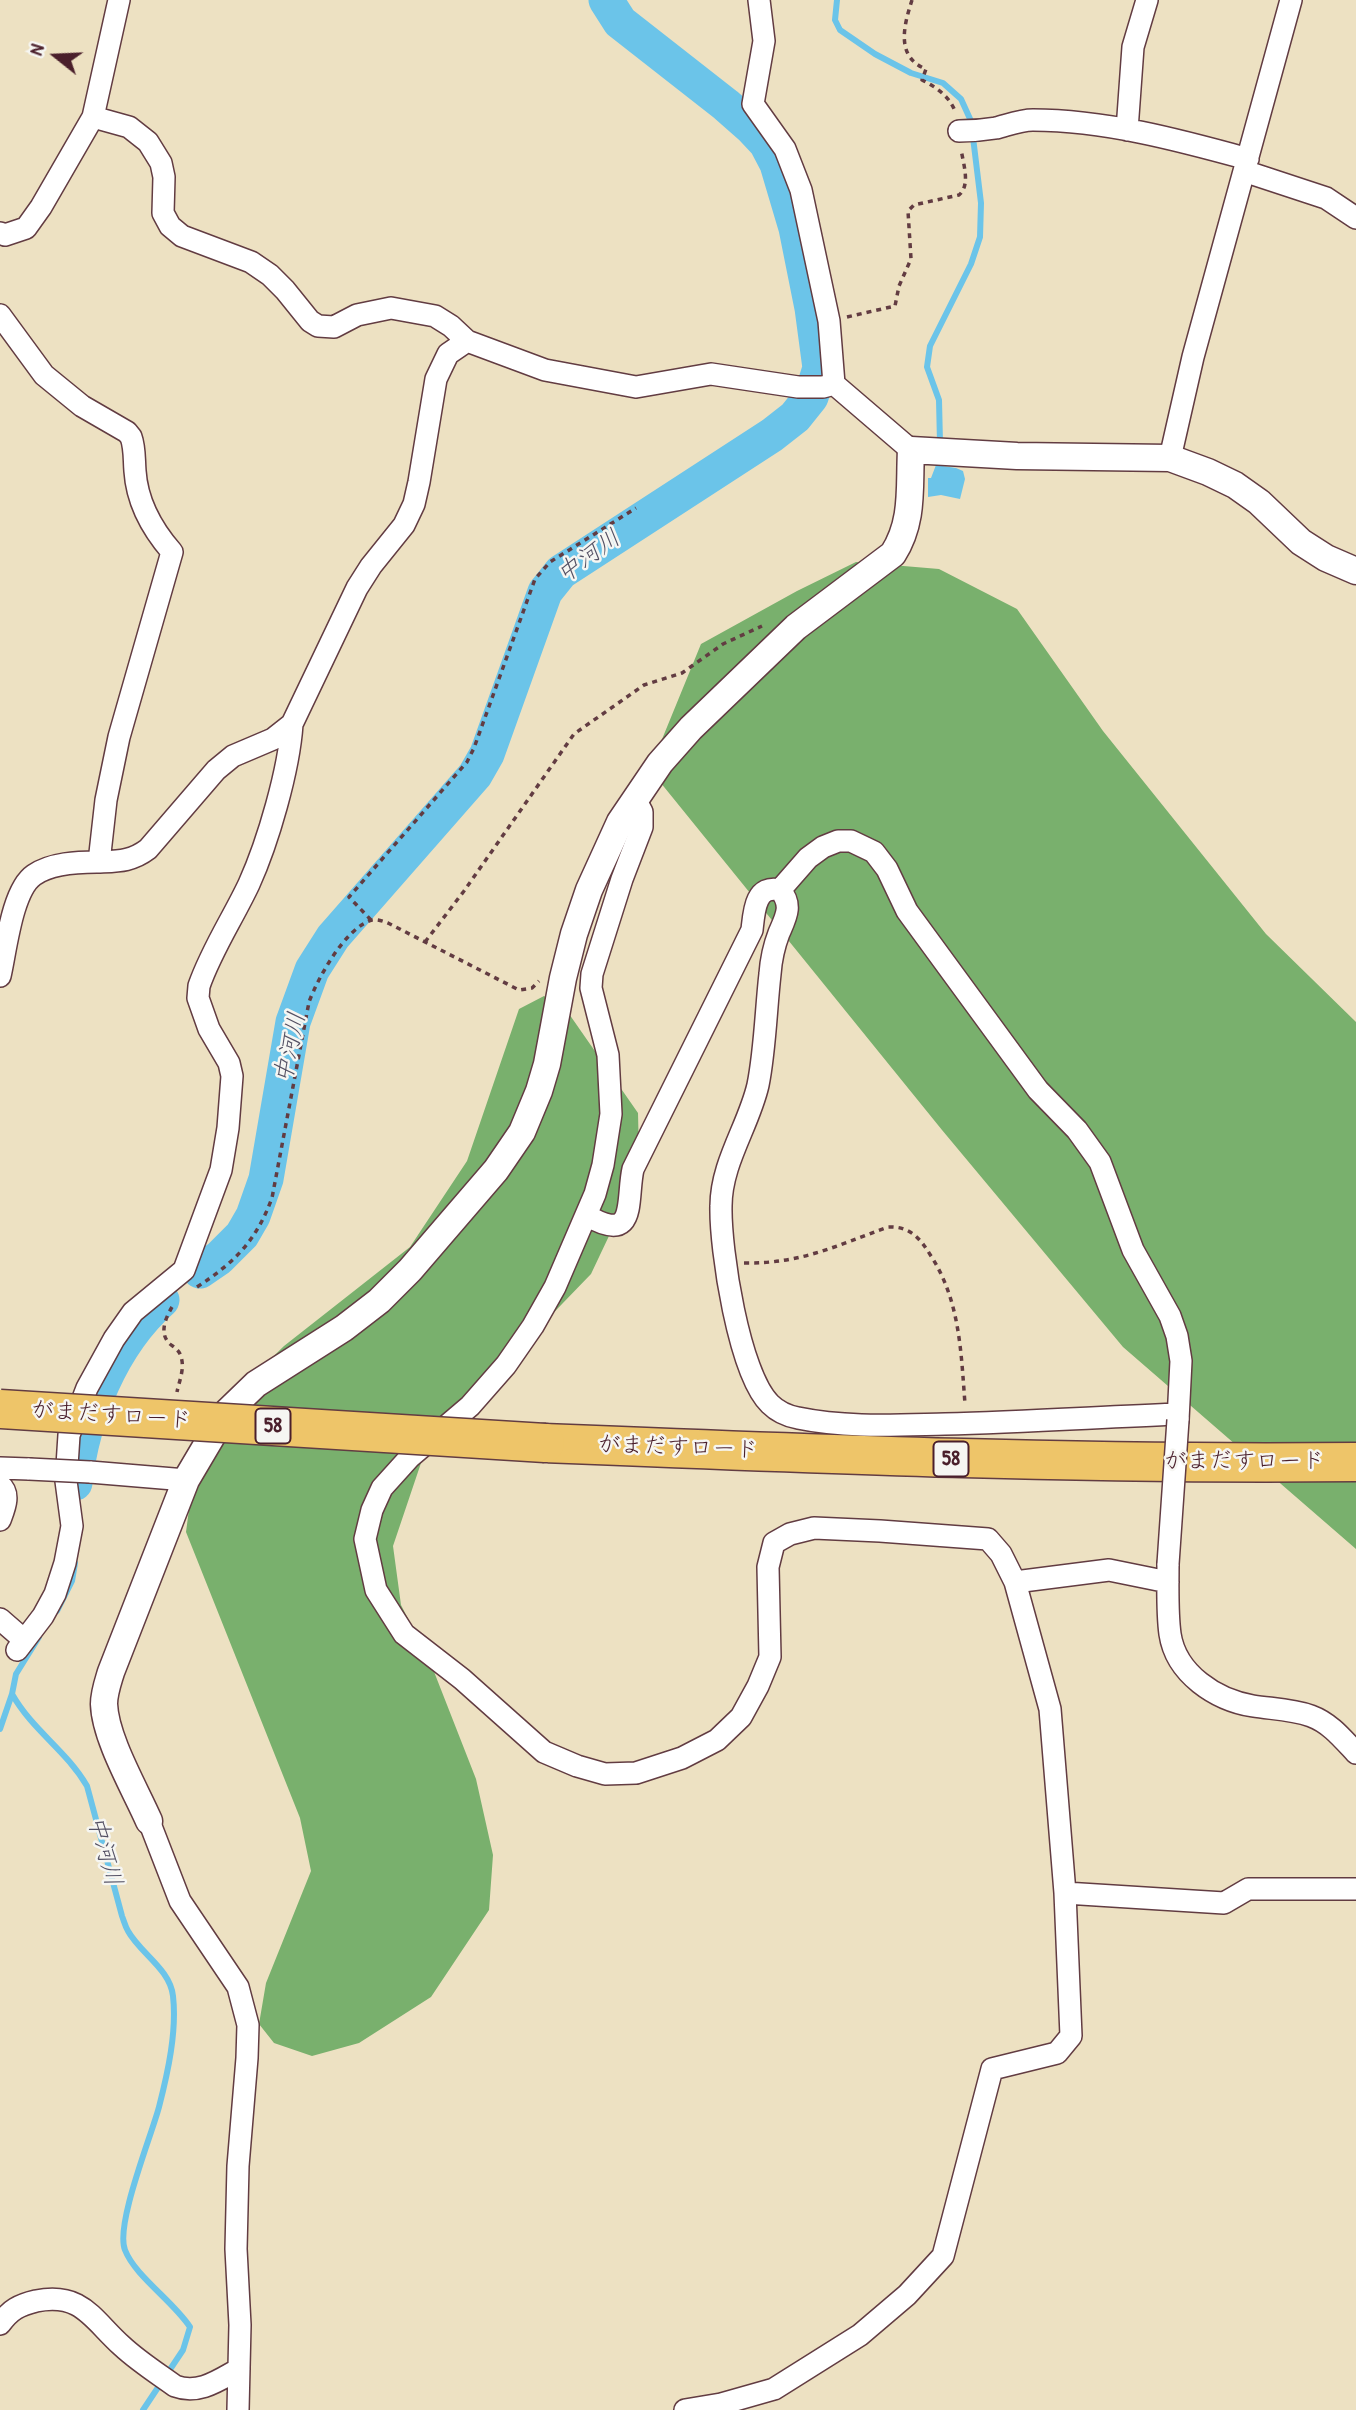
<!DOCTYPE html>
<meta charset="utf-8">
<style>
body{margin:0}
#map{position:relative;width:1356px;height:2410px;overflow:hidden;background:#ede1c2;font-family:"Patrick Hand",sans-serif}
canvas{display:block}
.north{position:absolute;left:21px;top:21px;width:70px;height:70px;-webkit-text-stroke:5px #f6f6f2;paint-order:stroke;rotate:288deg;font-size:19px;font-weight:700;line-height:28px;text-align:center;color:#4a1f2b}
.north::after{content:'';display:block;margin:auto;width:24px;height:32px;background:#4a1f2b;clip-path:polygon(50% 0,100% 100%,50% 72%,0 100%)}
</style>
<div id="map">
<canvas width="1356" height="2410"></canvas>
<div class="north">N</div>
</div>
<script>
const ctx = document.querySelector('canvas').getContext('2d');
ctx.lineJoin = 'round';
function fillPath(path, color) {
  ctx.fillStyle = color;
  ctx.fill(path, 'evenodd');
}
function trace(path, color, width, dash) {
  ctx.strokeStyle = color;
  ctx.lineWidth = width;
  ctx.lineCap = dash ? 'butt' : 'round';
  ctx.setLineDash(dash || []);
  ctx.stroke(path);
}
function write(font, color, halo, rows, align = 'center') {
  ctx.font = font + ' "Patrick Hand","Klee One",sans-serif';
  ctx.lineWidth = 5;
  ctx.setLineDash([]);
  ctx.textBaseline = 'middle';
  ctx.strokeStyle = halo;
  ctx.fillStyle = color;
  for (const [text, x, y, turn = 0] of rows) {
    ctx.save();
    ctx.translate(x, y);
    ctx.rotate((+turn || 0) * Math.PI / 180);
    ctx.textAlign = isNaN(turn) ? turn : align;
    if (halo) ctx.strokeText(text, 0, 0);
    ctx.fillText(text, 0, 0);
    ctx.restore();
  }
}
fillPath(new Path2D(`
 M 856,562 L 939,569 L 1017,609 L 1103,731 L 1266,934 L 1356,1022 L 1356,1549 L 1123,1347 L 942,1130 L 656,777 L 658,749 L 701,644 L 797,591 Z
 M 544,996 L 567,1011 L 638,1113 L 639,1155 L 617,1219 L 591,1274 L 504,1364 L 421,1463 L 393,1546 L 401,1605 L 431,1664 L 476,1779 L 493,1855 L 489,1910 L 431,1997 L 359,2043 L 312,2056 L 274,2043 L 259,2024 L 266,1983 L 311,1871 L 300,1818 L 186,1532 L 195,1464 L 220,1409 L 284,1346 L 410,1247 L 467,1161 L 519,1009 Z`), '#79b06d');
fillPath(new Path2D(`
 M 936,465 L 956,468 L 963,471 L 965,479 L 960,499 L 941,495 L 928,497 L 928,478 L 931,478 Z`), '#6bc4e9');
trace(new Path2D(`
 M 837,0 L 835,20 L 840,30 L 875,54 L 911,73 L 943,83 L 961,99 L 971,121 L 981,203 L 980,237 L 971,264 L 930,346 L 927,367 L 939,400 L 940,443
 M 57,1611 L 72,1581 L 75,1563
 M 39,1637 L 16,1674 L 12,1694 C 33,1731 66,1750 87,1786 L 122,1916 C 124,1921 125,1926 128,1931 C 140,1953 170,1969 173,1996 C 177,2031 168,2072 159,2107 C 151,2137 115,2225 125,2250 C 135,2276 173,2301 190,2327 L 183,2350 L 143,2410
 M 0,1729 L 12,1694`), '#6bc4e9', 6);
trace(new Path2D(`
 M 200,1271 L 219,1258 L 242,1235 L 253,1216 L 266,1179 L 293,1022 L 312,970 L 333,937 L 475,775 L 487,754 L 545,592 L 561,572 L 772,435 L 795,417 L 811,397 L 820,368 L 812,308 L 796,228 L 777,164 L 766,143 L 751,127 L 726,105 L 620,22 L 606,0
 M 75,1483 C 82,1418 112,1344 162,1300`), '#6bc4e9', 35);
const minor = new Path2D(`
 M 759,0 L 764,41 L 753,104 L 785,149 L 801,190 L 829,321 L 834,384 L 911,450
 M 93,117 L 129,127 L 148,142 L 161,163 L 164,177 L 163,213 L 170,226 L 182,236 L 251,262 L 270,275 L 285,290 L 310,321 L 318,326 L 334,327 L 357,315 L 391,308 L 435,316 L 451,326 L 467,341 L 545,370 L 636,387 L 711,374 L 798,387 L 823,387 L 834,384
 M 1127,130 L 1133,47 L 1147,0
 M 959,131 C 971,131 984,130 996,128 C 1008,125 1020,120 1033,120 C 1104,120 1179,140 1248,159
 M 1244,171 L 1326,198 L 1356,218
 M 0,233 L 5,235 L 26,228 L 41,207 L 93,117 L 119,0
 M 0,315 L 44,375 L 82,406 L 127,432 L 131,437 C 135,448 134,459 135,471 C 137,502 152,529 172,552 L 119,737 L 106,800 L 99,862
 M 1170,458 L 1193,357 L 1291,0
 M 635,799 L 642,812 L 642,827 L 622,879 L 592,974 L 591,988 L 608,1055 L 611,1114 L 603,1165 L 595,1194 L 555,1287 L 533,1326 L 506,1365 L 470,1406 L 410,1457 L 382,1488 L 372,1510 L 365,1539 L 376,1590 L 404,1634 L 462,1679 L 544,1752 L 577,1766 L 605,1774 L 636,1773 L 682,1758 L 717,1740 L 741,1717 L 758,1686 L 770,1657 L 768,1567 L 774,1543 L 790,1534 L 814,1528 L 880,1531 L 988,1539 L 1001,1554 L 1015,1582 L 1050,1709 L 1065,1893 L 1071,2036 L 1057,2053 L 992,2069 L 943,2256 L 907,2295 L 860,2335 L 774,2389 L 721,2404 L 685,2410
 M 780,890 L 808,858 L 823,847 L 838,841 L 851,841 L 874,852 L 887,869 L 907,911 L 1038,1090 L 1077,1130 L 1100,1162 L 1133,1250 L 1170,1316 L 1177,1336 L 1181,1361 L 1178,1420
 M 0,976 C 6,950 12,890 34,875 C 51,863 78,862 97,862 C 117,861 131,862 148,849 L 216,770 L 233,756 L 273,739 L 292,724 L 357,588 L 371,566 L 404,525 L 414,504 L 419,482 L 436,379 L 448,354 L 467,341
 M 586,1215 C 638,1246 626,1200 633,1169 L 752,930 C 754,912 755,884 780,890 C 793,905 786,917 779,933 C 774,946 771,960 770,974 C 766,1009 765,1051 758,1085 C 749,1125 721,1163 721,1206 C 720,1249 739,1374 770,1404 C 777,1411 787,1416 798,1418 C 846,1428 896,1425 945,1424 C 1023,1422 1101,1417 1178,1414
 M 0,1468 L 29,1469
 M 90,1472 L 186,1480
 M 0,1485 C 11,1494 4,1509 0,1520
 M 1168,1564 C 1168,1587 1167,1612 1170,1634 C 1176,1674 1216,1700 1253,1706 C 1272,1709 1292,1709 1311,1716 C 1330,1723 1342,1738 1356,1753
 M 1015,1582 L 1109,1570 L 1168,1582
 M 0,1619 L 23,1639
 M 17,1650 L 43,1616 L 55,1594 L 65,1563 L 72,1526 L 66,1481 L 69,1435 L 87,1388 L 114,1339 L 133,1312 L 184,1270 L 221,1170 L 228,1128 L 232,1076 L 229,1063 L 209,1029 L 198,998 L 199,986 C 211,951 233,918 249,884 C 268,842 289,770 292,724
 M 149,1821 L 180,1901 L 238,1987 L 248,2025 L 247,2058 L 238,2166 L 236,2249 L 240,2325 L 238,2410
 M 1065,1893 L 1224,1903 L 1248,1889 L 1356,1889
 M 0,2324 C 10,2310 19,2305 36,2301 C 82,2292 92,2319 122,2346 C 138,2361 157,2373 175,2386 C 199,2395 219,2380 239,2369`);
const tertiary = new Path2D(`
 M 149,1821 C 135,1789 105,1738 104,1704 C 104,1693 108,1682 111,1672 L 186,1480 L 225,1414 L 256,1384 L 344,1328 L 379,1301 L 410,1270 L 496,1170 L 522,1132 L 539,1091 L 547,1064 L 563,978 L 574,934 L 589,890 L 620,822 L 660,763 L 691,728 L 796,627 L 893,554 C 914,521 909,488 911,450 L 1017,456 L 1170,458 L 1208,472 L 1235,485 L 1259,502 L 1301,542 L 1326,558 L 1356,571`);
const motorway = new Path2D(`
 M 545,1443 C 816,1454 1085,1465 1356,1462`);
trace(minor, '#623c42', 24);
trace(tertiary, '#623c42', 29);
trace(motorway, '#623c42', 41);
trace(new Path2D(`
 M 912,0 C 904,25 895,57 926,69 L 922,80 C 936,87 949,96 955,111
 M 847,317 L 895,306 L 899,286 L 911,259 L 908,211 L 914,205 L 959,195 C 971,185 963,163 961,149
 M 371,920 L 349,897 L 467,762 L 474,748 L 535,579 L 550,562 L 636,508
 M 425,942 L 464,891 L 574,734 L 644,685 L 682,673 L 723,644 L 762,626
 M 744,1263 C 800,1264 836,1246 888,1227 C 910,1226 920,1238 931,1256 C 960,1301 961,1352 965,1404
 M 197,1287 C 235,1262 256,1241 272,1198 L 309,1002 C 318,978 345,928 372,920 C 377,919 383,921 388,923 L 519,990 L 532,988 L 539,981
 M 172,1307 C 165,1319 159,1334 170,1344 C 175,1348 180,1351 181,1357 C 185,1368 179,1382 177,1392`), '#623c42', 3.5, [5, 5]);
trace(minor, '#fff', 21);
trace(tertiary, '#fff', 26);
trace(motorway, '#eec569', 38);
const minorBridge = new Path2D(`
 M 29,1469 L 90,1472
 M 1168,1564 L 1178,1420`);
const motorwayBridge = new Path2D(`
 M 0,1409 L 545,1443`);
trace(minorBridge, '#623c42', 24, []);
trace(motorwayBridge, '#623c42', 41, []);
trace(minorBridge, '#fff', 21);
trace(motorwayBridge, '#eec569', 38);
for (const [x, y, w] of [
 [273,1426,35],
 [951,1459,35]
]) {
  const box = new Path2D();
  box.roundRect(x - w / 2, y - 17.5, w, 35, 5);
  ctx.fillStyle = '#f6f6f2';
  ctx.fill(box);
  trace(box, '#4a1f2b', 2);
}
write('bold 21px', '#4a1f2b', null, [
 ["58",273,1426],
 ["58",951,1459]
]);
write('23px', '#4a1f2b', '#f6f6f2', [
 ["がまだすロード",111,1416,4],
 ["がまだすロード",678,1448,2],
 ["がまだすロード",1244,1462]
]);
write('italic 24px', '#545164', '#f6f6f2', [
 ["中河川",589,557,-36],
 ["中河川",291,1048,-78],
 ["中河川",104,1851,75]
]);
</script>
